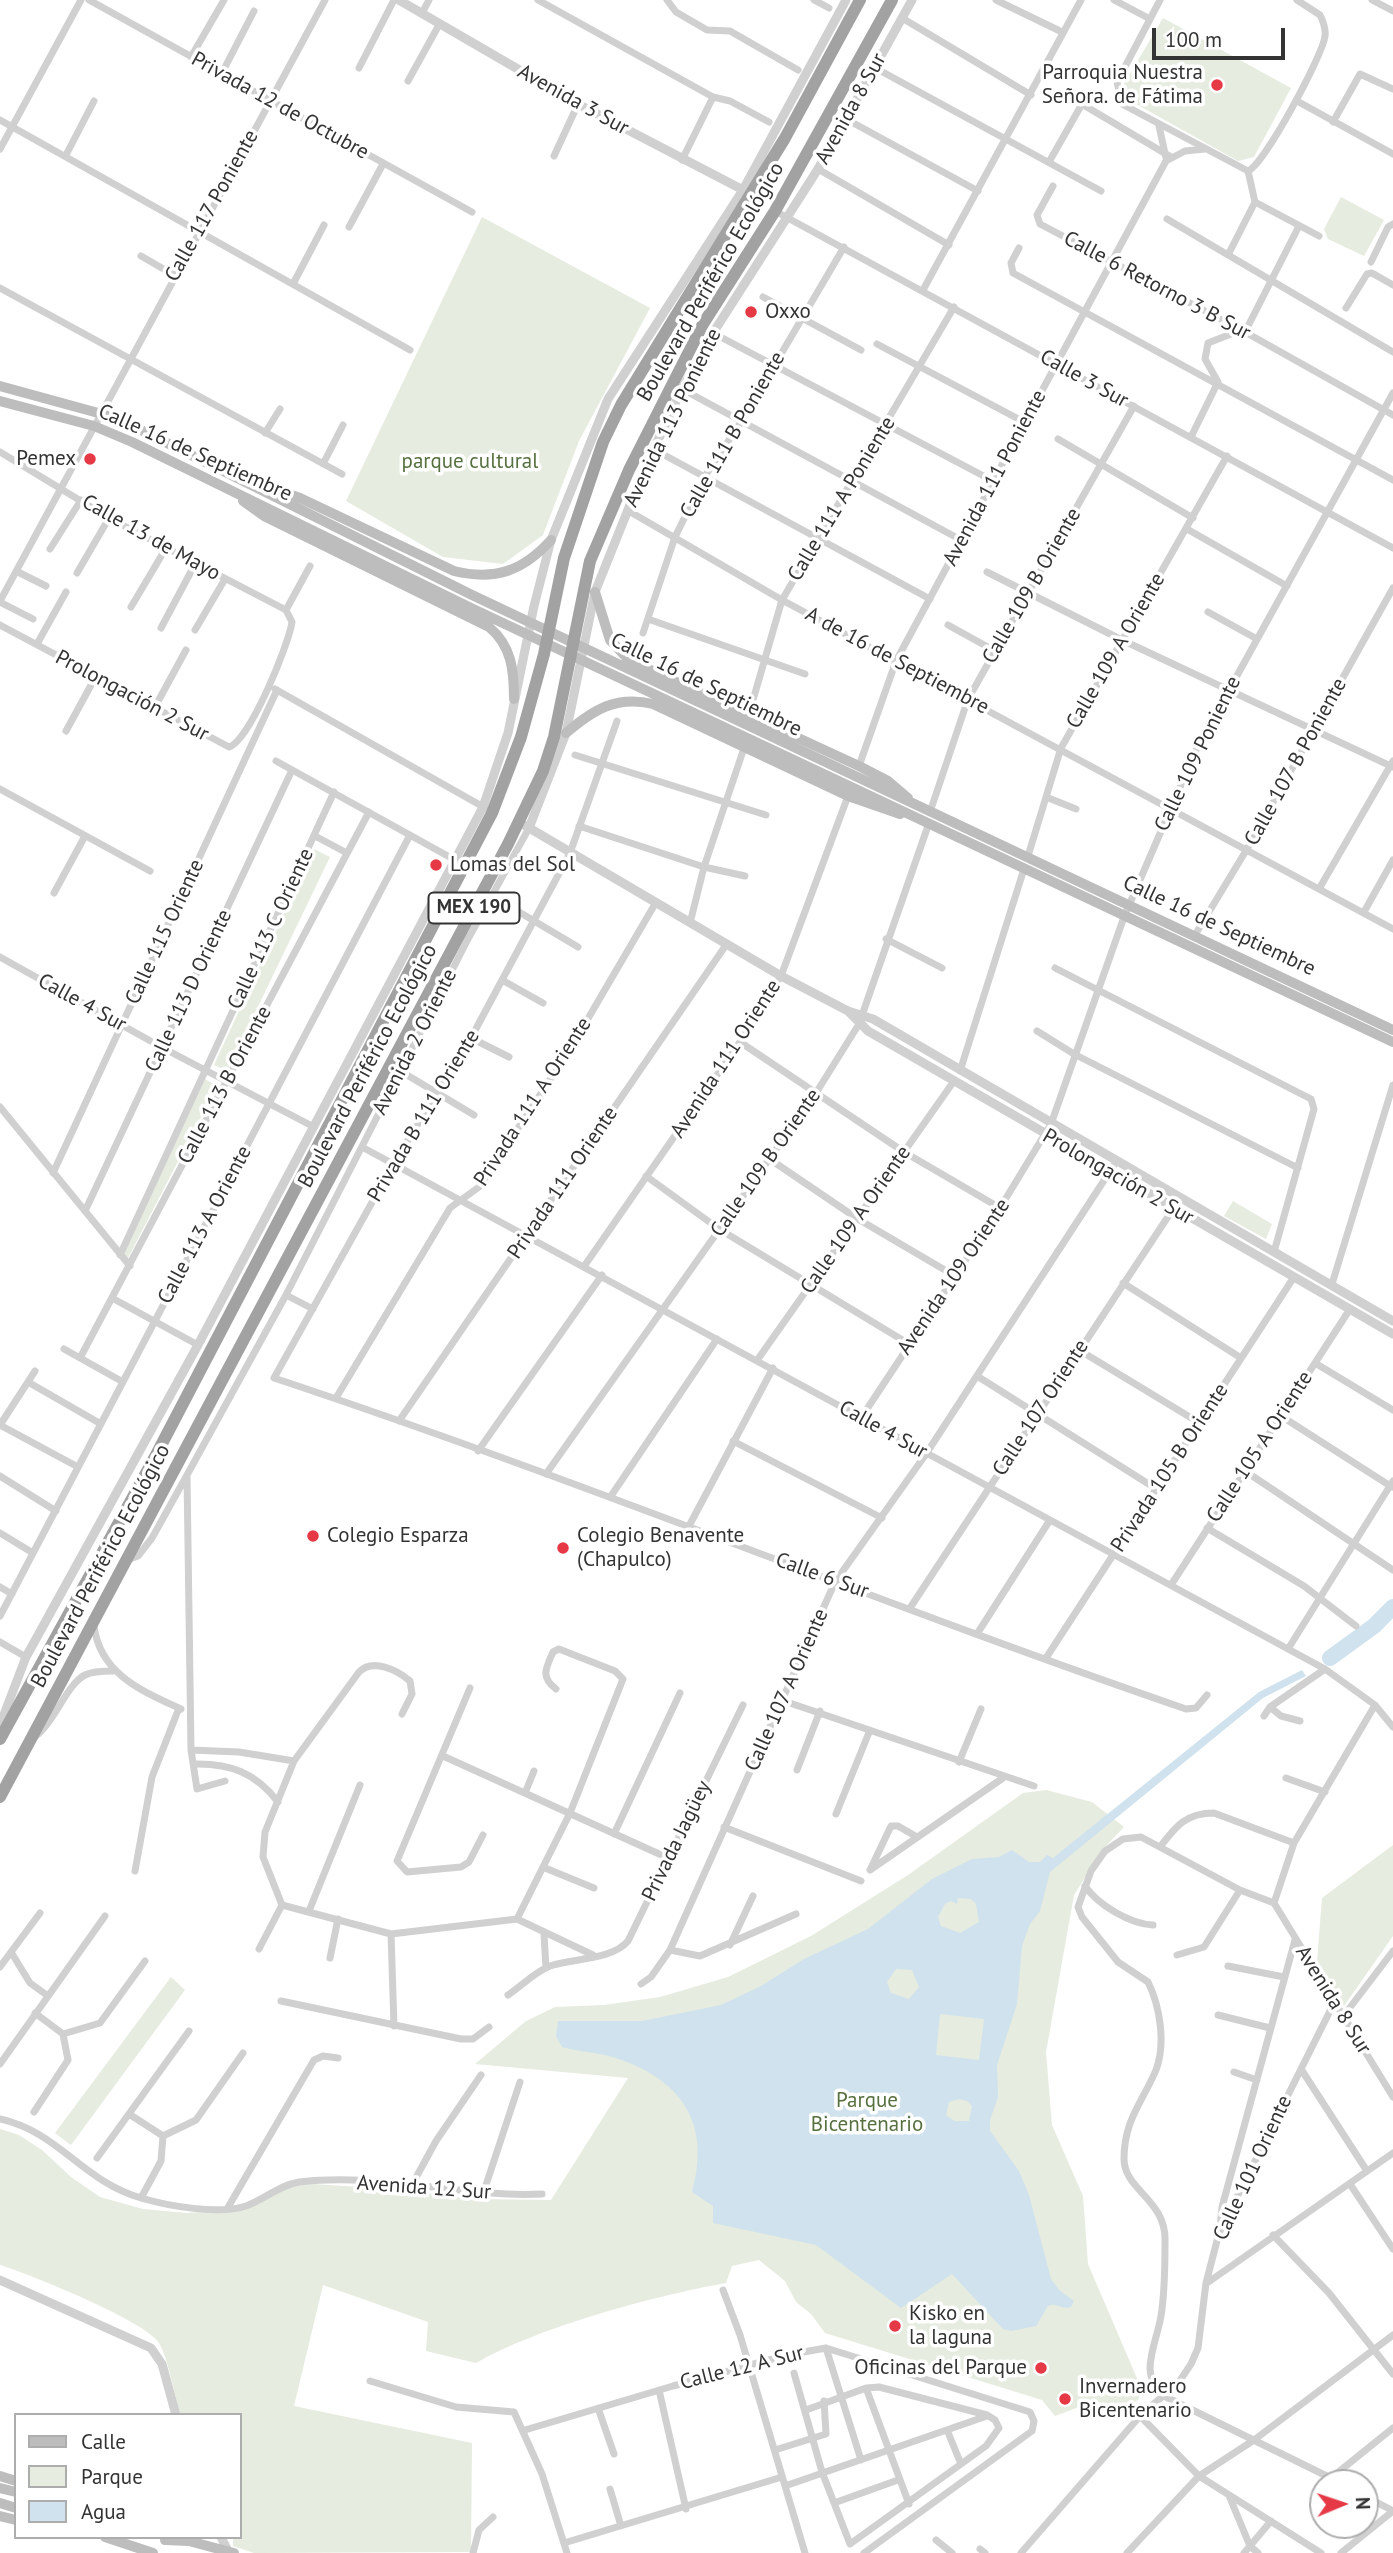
<!DOCTYPE html>
<html>
<head>
<meta charset="utf-8">
<style>
  body { margin:0 }
  #map { position:relative; width:1393px; height:2553px; overflow:hidden; background:#fff; font-family:"PT Sans",sans-serif }
  canvas { display:block }
  .legend { position:absolute; left:14px; top:2413px; width:228px; height:126px; box-sizing:border-box; background:#fff; border:2px solid #adadad; margin:0; padding:9px 12px; list-style:none; font-size:21px; color:#333 }
  .legend li { display:flex; align-items:center; gap:14px; height:35px }
  .legend b { width:35px; border:2px solid #adadad }
  .north { position:absolute; left:1309px; top:2469px; width:70px; height:70px; box-sizing:border-box; background:#fff; border:2px solid #adadad; border-radius:50%; rotate:88deg; font-size:19px; font-weight:700; line-height:28px; text-align:center; color:#333 }
  .north::after { content:''; display:block; margin:auto; width:24px; height:32px; background:#e63946; clip-path:polygon(50% 0,100% 100%,50% 72%,0 100%) }
  .scale { position:absolute; left:1152px; top:28px; width:133px; height:32px; box-sizing:border-box; border:4px solid #333; border-top:0; padding-left:9px; font-size:21px; line-height:24px; white-space:nowrap; color:#333; -webkit-text-stroke:5px #fff; paint-order:stroke }
</style>
</head>
<body>
<div id="map">
<canvas width="1393" height="2553"></canvas>
<ul class="legend">
<li><b style="height:9px;background:#bdbdbd"></b>Calle</li>
<li><b style="height:19px;background:#e6ecdf"></b>Parque</li>
<li><b style="height:19px;background:#cfe2ee"></b>Agua</li>
</ul>
<div class="north">N</div>
<div class="scale">100 m</div>
</div>
<script>
const ctx = document.querySelector('canvas').getContext('2d');
ctx.lineJoin = 'round';
function fillPath(path, color) {
  ctx.fillStyle = color;
  ctx.fill(path, 'evenodd');
}
function trace(path, color, width, dash) {
  ctx.strokeStyle = color;
  ctx.lineWidth = width;
  ctx.lineCap = dash ? 'butt' : 'round';
  ctx.setLineDash(dash || []);
  ctx.stroke(path);
}
function label(font, color, halo, rows, align = 'center') {
  ctx.font = font + ' "PT Sans",sans-serif';
  ctx.lineWidth = 7;
  ctx.setLineDash([]);
  ctx.textBaseline = 'middle';
  ctx.strokeStyle = halo;
  ctx.fillStyle = color;
  for (const [text, x, y, turn = 0] of rows) {
    ctx.save();
    ctx.translate(x, y);
    ctx.rotate((+turn || 0) * Math.PI / 180);
    ctx.textAlign = isNaN(turn) ? turn : align;
    if (halo) ctx.strokeText(text, 0, 0);
    ctx.fillText(text, 0, 0);
    ctx.restore();
  }
}
fillPath(new Path2D(`
  M1163,18L1291,88L1254,157L1238,161L1129,100L1124,84Z
  M1341,197L1384,220L1364,256L1328,239L1324,229Z
  M482,217L650,308L579,441L543,535L503,564L443,557L346,501Z
  M314,849L330,857L227,1071L214,1065Z
  M205,1079L217,1086L128,1258L124,1254Z
  M1233,1201L1272,1224L1266,1239L1224,1216Z
  M1046,1790L1092,1802L1124,1827L1102,1850L1074,1895L1046,2052L1052,2125L1083,2196L1088,2264L1142,2390L1138,2400L1123,2410L1095,2401L1055,2416L1042,2400L825,2333L811,2314L796,2302L785,2281L759,2260L732,2266L726,2283C653,2296 539,2327 476,2363L426,2351L428,2322L323,2285L294,2406L472,2443L471,2552L254,2553L233,2546V2537H240V2415H181C174,2395 169,2360 159,2343C146,2321 27,2273 0,2265V2129L19,2135L42,2150L71,2177L100,2197L143,2209L187,2213L242,2209L297,2183L393,2189L473,2199L551,2200L628,2078L475,2064L526,2021L555,2007L604,2005L660,1997L728,1977L811,1936L908,1875L1023,1793Z
  M1393,1845V1936L1344,2006L1317,1962L1322,1898Z
  M171,1977L185,1990L71,2145L55,2133Z`), '#e6ecdf');
fillPath(new Path2D(`
  M1302,1670L1306,1676L1263,1698L1050,1872L1040,1911L1030,1924L1022,1946L1017,2004L997,2065L998,2097L990,2120V2131L1019,2171L1029,2195L1051,2279L1059,2290L1074,2301L1071,2307C1062,2310 1056,2302 1048,2306L1036,2326L1011,2331L1003,2329L952,2274L901,2308L816,2245L713,2223V2206L692,2192C713,2118 676,2074 605,2055C591,2052 576,2051 562,2047L556,2036L558,2021H642L721,2005L761,1986L804,1959L868,1929L932,1879L972,1859L999,1857L1012,1850L1029,1862H1040L1047,1855L1053,1858L1259,1692ZM958,1898L971,1899L976,1904L979,1922L960,1933L941,1926L938,1917L945,1904L951,1901L957,1904ZM896,1969L912,1970L919,1987L909,1999L891,1993L887,1982ZM940,2014L984,2019L979,2060L936,2055ZM959,2099L967,2101L972,2106L969,2121H954L946,2115L949,2102Z`), '#cfe2ee');
trace(new Path2D(`
  M1329,1659L1393,1608`), '#cfe2ee', 2.5);
trace(new Path2D(`
  M1330,1658L1374,1626L1393,1607`), '#cfe2ee', 16);
trace(new Path2D(`
  M89,0L472,212
  M538,0L713,97L730,101L769,122
  M667,0L676,12L707,30L730,31L798,70
  M814,0L829,8
  M996,0L1062,32
  M1114,0L1150,19
  M1160,0L1117,82L1122,104L1248,171
  M1372,0L1393,11
  M422,13L429,0
  M902,18L1031,95
  M191,57L224,0
  M359,68L394,0
  M879,70L1101,191
  M222,73L254,11
  M408,81L440,23
  M1070,97L1171,157
  M1297,101L1393,154
  M846,119L978,191
  M0,120L410,350
  M1333,122L1360,74L1393,89
  M1159,126L1166,158
  M0,149L81,0
  M66,155L94,101
  M554,156L578,104
  M682,160L713,97
  M1049,162L1082,104
  M818,169L949,245
  M1248,171C1264,165 1323,55 1325,36C1326,28 1323,21 1320,15L1297,0
  M1248,171L1255,202L1319,236
  M1053,186L1037,215L1040,224L1245,332L1393,415
  M775,211L1393,548
  M1167,219L1393,352
  M349,227L383,164
  M1019,248L1011,263L1013,273L1393,480
  M1228,255L1255,202
  M141,256L174,275
  M1371,262L1388,227L1393,224
  M293,284L324,225
  M0,288L342,474
  M923,290L1081,0
  M763,297L861,350
  M1346,308L1367,274L1372,273L1393,285
  M1245,332L1299,226
  M713,333L993,481
  M877,344L1026,423
  M682,389L961,540
  M265,433L280,409
  M1191,437L1218,382L1205,359L1208,343L1241,330
  M1058,439L1193,518
  M655,450L930,599
  M0,452L109,518L286,610L292,622C289,644 249,742 229,747L0,625
  M323,464L343,425
  M627,510L782,600L1393,929
  M1187,529L1287,586
  M50,549L81,500
  M16,571L46,586
  M987,572L1122,640L1393,767
  M77,573L109,518
  M0,601L325,0
  M0,602L33,619
  M131,607L166,548
  M286,610L310,566
  M1208,612L1257,639
  M648,619L805,674
  M948,625L995,651
  M161,628L195,564
  M195,630L225,579
  M643,633L675,537L705,476L741,422L844,247
  M37,644L66,592
  M275,689L487,809
  M753,700L782,600L954,307
  M155,707L186,650
  M617,721L570,853L471,1038L394,1163L274,1378C581,1480 880,1604 1186,1709L1196,1708L1207,1695
  M66,731L96,676
  M575,755L766,815
  M276,761L455,860
  M859,766L896,661L1166,161L1185,151L1205,149
  M0,789L150,871
  M1046,797L1076,809
  M930,812L968,699L1134,406
  M579,826L704,867L745,876
  M315,836L347,853
  M1028,856L1061,748L1227,456
  M1319,889L1393,761
  M54,893L85,836
  M509,906L578,947
  M1364,912L1393,860
  M690,923L704,867L744,748
  M1195,935L1247,849L1393,588
  M886,939L942,968
  M0,957L163,1048L314,1127
  M1055,968L1311,1099L1314,1109L1274,1252
  M502,980L543,1003
  M1037,1031L1074,1054L1298,1168
  M471,1038L509,1057
  M740,1042L904,1152L1000,1208
  M960,1071L1024,869
  M407,1075L474,1115
  M0,1107L130,1266
  M362,1147L1325,1669L1375,1705L1393,1727
  M768,1158L858,1219L955,1276
  M53,1173L277,690
  M646,1176L719,1229L909,1344
  M85,1211L292,770
  M120,1255L334,792
  M585,1265L740,1042L781,976L848,796
  M1123,1283L1241,1358
  M1332,1284L1393,1085
  M286,1295L313,1309
  M112,1298L198,1345
  M64,1349L123,1382
  M1079,1350L1198,1422
  M80,1358L369,812
  M758,1359L954,1081
  M1315,1363L1393,1410
  M977,1376L1155,1488
  M28,1382L101,1424
  M336,1398L450,1208L479,1187L569,1051L655,904
  M1281,1416L1392,1487
  M861,1418L1000,1208L1051,1124L1124,917L1196,750L1393,393
  M399,1421L726,945
  M0,1425L78,1467
  M0,1425L35,1371
  M733,1441L882,1518
  M478,1451L602,1275
  M1245,1471L1393,1570
  M546,1474L816,1093L859,1024L929,823
  M0,1476L56,1511
  M187,1476L191,1750L197,1789L225,1781
  M611,1496L717,1339
  M689,1526L773,1368
  M1207,1528L1304,1586L1356,1626
  M0,1533L33,1553
  M127,1560L138,1556L152,1538L187,1475L286,1295L468,939L529,828
  M1171,1585L1350,1309
  M0,1587L12,1594
  M910,1608L1173,1209
  M0,1616L410,835
  M94,1626C100,1674 142,1691 181,1709
  M977,1634L1050,1520
  M0,1642L26,1657
  M1288,1649L1393,1481
  M1046,1658L1294,1277
  M470,1688L397,1861L407,1872L461,1867L469,1862L483,1835
  M781,1700L1034,1786
  M1270,1707L1281,1716L1300,1721
  M1264,1716L1270,1707L1325,1669
  M36,1736C55,1721 67,1684 85,1675C93,1671 104,1671 113,1671
  M191,1750L239,1752L294,1761
  M443,1756L668,1858
  M959,1762L981,1709
  M194,1764C230,1763 256,1773 278,1802
  M797,1770L820,1711
  M1286,1778L1325,1792
  M525,1793L534,1771
  M836,1814L870,1730
  M724,1827L861,1881
  M614,1834L680,1693
  M1160,1847C1176,1826 1186,1813 1214,1813L1294,1843
  M545,1868L594,1888
  M870,1870L1003,1778
  M870,1870L891,1826H898L917,1837
  M135,1871L152,1777L179,1708
  M1085,1886C1098,1905 1130,1924 1153,1925
  M1274,1903L1240,1890L1141,1837L1123,1839L1105,1851L1091,1871L1078,1907L1082,1917L1118,1962L1148,1982C1160,2006 1166,2044 1156,2070C1142,2103 1124,2120 1124,2159C1124,2190 1167,2200 1165,2242C1165,2266 1165,2292 1161,2316C1158,2334 1150,2351 1150,2369C1151,2381 1155,2388 1164,2396L1341,2483
  M1274,1903L1393,2097
  M1274,1903L1294,1843L1375,1705
  M282,1905L263,1857L265,1832L294,1761L359,1672C373,1658 397,1670 410,1681L412,1694L402,1714
  M282,1905L391,1934L517,1919L593,1955
  M309,1911L360,1785
  M517,1919L570,1813L623,1679L615,1671L559,1649L553,1652C546,1668 540,1677 556,1689
  M391,1934L394,2026
  M544,1934L546,1968
  M730,1945L753,1896
  M259,1949L282,1905
  M670,1950L700,1956L796,1914
  M11,1952L30,1983L48,1996
  M1177,1955L1204,1947L1240,1890
  M330,1958L338,1919
  M1228,1966L1284,1977
  M0,1967L40,1913
  M641,1984L651,1977L670,1950L835,1582L926,1454L1116,1162
  M508,1995C521,1986 535,1972 550,1966C574,1958 612,1960 628,1941L743,1705
  M281,2001L461,2039H473L489,2027
  M1345,2014L1393,1951
  M1218,2015L1270,2028
  M63,2034L100,2023L145,1961
  M0,2064L105,1916
  M1301,2069L1367,2171
  M1234,2072L1257,2080
  M34,2112L68,2060L63,2034L35,2013
  M129,2114L163,2136
  M0,2119C59,2132 82,2181 141,2198C168,2206 219,2215 246,2206C263,2200 280,2185 299,2182C381,2172 461,2198 542,2194
  M97,2158L189,2031
  M413,2183L436,2141L481,2075
  M1350,2184L1393,2249
  M483,2194L520,2082
  M141,2198L161,2161L163,2136L196,2120L243,2053
  M227,2209L314,2060L323,2056L338,2058
  M1220,2229L1222,2207L1295,1940
  M1273,2235L1329,2293L1393,2374
  M1207,2283L1393,2153
  M723,2290L740,2335L805,2553
  M826,2348L861,2460
  M794,2373L822,2472L850,2544L986,2446L999,2428L995,2420L987,2415L879,2387L866,2388L806,2410
  M370,2381L456,2407L514,2412L542,2474L567,2553
  M866,2388L909,2504
  M659,2390L686,2509
  M598,2408L614,2454
  M1140,2416L1199,2476L1321,2553
  M525,2430L673,2386L787,2355L826,2348L1030,2412L1034,2421L1032,2431L864,2553
  M947,2430L961,2464
  M775,2450L826,2434L824,2401
  M1331,2478L1393,2428
  M785,2486L987,2416
  M610,2489L621,2526
  M1365,2496L1393,2511
  M1230,2498L1250,2546L1258,2553
  M834,2503L898,2480
  M936,2540L952,2553
  M564,2543L782,2477
  M980,2549L985,2553
  M473,2553L479,2530L493,2517
  M1021,2553L1140,2416L1179,2382L1191,2364L1198,2348L1206,2283L1219,2233L1335,2001
  M1127,2553L1199,2476L1254,2440L1393,2335
  M1244,2553L1271,2521
  M1341,2553L1393,2511`), '#d0d0d0', 7);
trace(new Path2D(`
  M399,0L578,104L747,192
  M519,822L781,976L848,1011L873,1019L1393,1321
  M529,828L566,733L595,592L644,470L682,389L713,333L818,169L912,0
  M848,1011L868,1031L1393,1334
  M0,1725L26,1657L198,1345L483,807L508,733L534,606L551,540L608,399L743,190L846,0
  M0,2280L151,2348L162,2364L176,2415
  M221,2537L229,2553`), '#d0d0d0', 9);
trace(new Path2D(`
  M0,386L102,414L137,428L472,595L1393,1030
  M0,401L94,426L132,442L471,608L1393,1042
  M254,482L300,498L454,571C495,581 523,571 551,540
  M243,501L264,516L489,627C512,646 514,671 514,699
  M595,592L610,640L629,660L859,766L888,781L908,798
  M566,733C593,710 616,695 653,704L848,796L900,814
  M0,2476L16,2481
  M0,2488L16,2492
  M0,2503L16,2508
  M0,2516L16,2520
  M105,2537L153,2553
  M165,2540L189,2541L234,2553`), '#bdbdbd', 10);
trace(new Path2D(`
  M0,1739L156,1455L492,813L521,737L544,654L564,558L603,442L621,405L785,138L860,0
  M0,1797L508,844L543,771L554,737L590,561L629,470L703,324L775,211L892,0`), '#a2a2a2', 12);
for (const [x, y, r, color] of [
  [1217,85,7,"#e63946"],
  [751,312,7,"#e63946"],
  [90,459,7,"#e63946"],
  [436,865,7,"#e63946"],
  [313,1536,7,"#e63946"],
  [563,1548,7,"#e63946"],
  [895,2326,7,"#e63946"],
  [1041,2368,7,"#e63946"],
  [1065,2399,7,"#e63946"]
]) {
  const dot = new Path2D();
  dot.arc(x, y, r, 0, 2 * Math.PI);
  ctx.fillStyle = color;
  ctx.fill(dot);
  trace(dot, '#fff', 2.5);
}
for (const [x, y, w] of [
  [474,908,91]
]) {
  const box = new Path2D();
  box.roundRect(x - w / 2, y - 15.5, w, 31, 5);
  ctx.fillStyle = '#fff';
  ctx.fill(box);
  trace(box, '#333', 2);
}
label('bold 19px', '#333', null, [
  ["MEX 190",474,908]
]);
label('21px', '#333', '#fff', [
  ["Parroquia Nuestra",1203,73,"right"],
  ["Señora. de Fátima",1203,97,"right"],
  ["Oxxo",765,312],
  ["Pemex",76,459,"right"],
  ["Lomas del Sol",450,865],
  ["Colegio Esparza",327,1536],
  ["Colegio Benavente",577,1536],
  ["(Chapulco)",577,1560],
  ["Kisko en",909,2314],
  ["la laguna",909,2338],
  ["Oficinas del Parque",1027,2368,"right"],
  ["Invernadero",1079,2387],
  ["Bicentenario",1079,2411]
], 'left');
label('21px', '#333', '#fff', [
  ["Avenida 3 Sur",573,100,29],
  ["Privada 12 de Octubre",280,106,29],
  ["Avenida 8 Sur",851,109,-61],
  ["Calle 117 Poniente",212,206,-61],
  ["Boulevard Periférico Ecológico",711,282,-60],
  ["Calle 6 Retorno 3 B Sur",1157,286,28],
  ["Calle 3 Sur",1084,379,29],
  ["Avenida 113 Poniente",673,418,-64],
  ["Calle 111 B Poniente",733,435,-60],
  ["Calle 16 de Septiembre",195,453,24],
  ["Avenida 111 Poniente",995,478,-62],
  ["Calle 111 A Poniente",842,499,-59],
  ["Calle 13 de Mayo",151,538,29],
  ["Calle 109 B Oriente",1032,586,-60],
  ["Calle 109 A Oriente",1116,651,-60],
  ["A de 16 de Septiembre",897,661,28],
  ["Calle 16 de Septiembre",706,685,26],
  ["Prolongación 2 Sur",132,696,28],
  ["Calle 109 Poniente",1198,754,-64],
  ["Calle 107 B Poniente",1296,762,-61],
  ["Calle 16 de Septiembre",1219,926,25],
  ["Calle 113 C Oriente",271,929,-65],
  ["Calle 115 Oriente",165,932,-65],
  ["Calle 113 D Oriente",189,991,-65],
  ["Calle 4 Sur",82,1003,29],
  ["Avenida 2 Oriente",415,1042,-63],
  ["Avenida 111 Oriente",726,1059,-57],
  ["Boulevard Periférico Ecológico",368,1066,-62],
  ["Calle 113 B Oriente",225,1085,-62],
  ["Privada 111 A Oriente",533,1102,-57],
  ["Privada B 111 Oriente",424,1116,-59],
  ["Calle 109 B Oriente",766,1163,-55],
  ["Prolongación 2 Sur",1118,1177,30],
  ["Privada 111 Oriente",563,1183,-56],
  ["Calle 109 A Oriente",856,1220,-55],
  ["Calle 113 A Oriente",205,1225,-62],
  ["Avenida 109 Oriente",954,1277,-56],
  ["Calle 107 Oriente",1041,1408,-57],
  ["Calle 4 Sur",883,1430,29],
  ["Calle 105 A Oriente",1260,1447,-57],
  ["Privada 105 B Oriente",1170,1468,-57],
  ["Boulevard Periférico Ecológico",101,1566,-62],
  ["Calle 6 Sur",822,1576,20],
  ["Calle 107 A Oriente",787,1690,-66],
  ["Privada Jagüey",677,1841,-64],
  ["Avenida 8 Sur",1333,2000,58],
  ["Calle 101 Oriente",1253,2168,-65],
  ["Avenida 12 Sur",424,2188,4],
  ["Calle 12 A Sur",742,2368,-14]
]);
label('21px', '#56703f', '#fff', [
  ["parque cultural",470,462],
  ["Parque",867,2101],
  ["Bicentenario",867,2125]
]);
</script>
</body>
</html>
